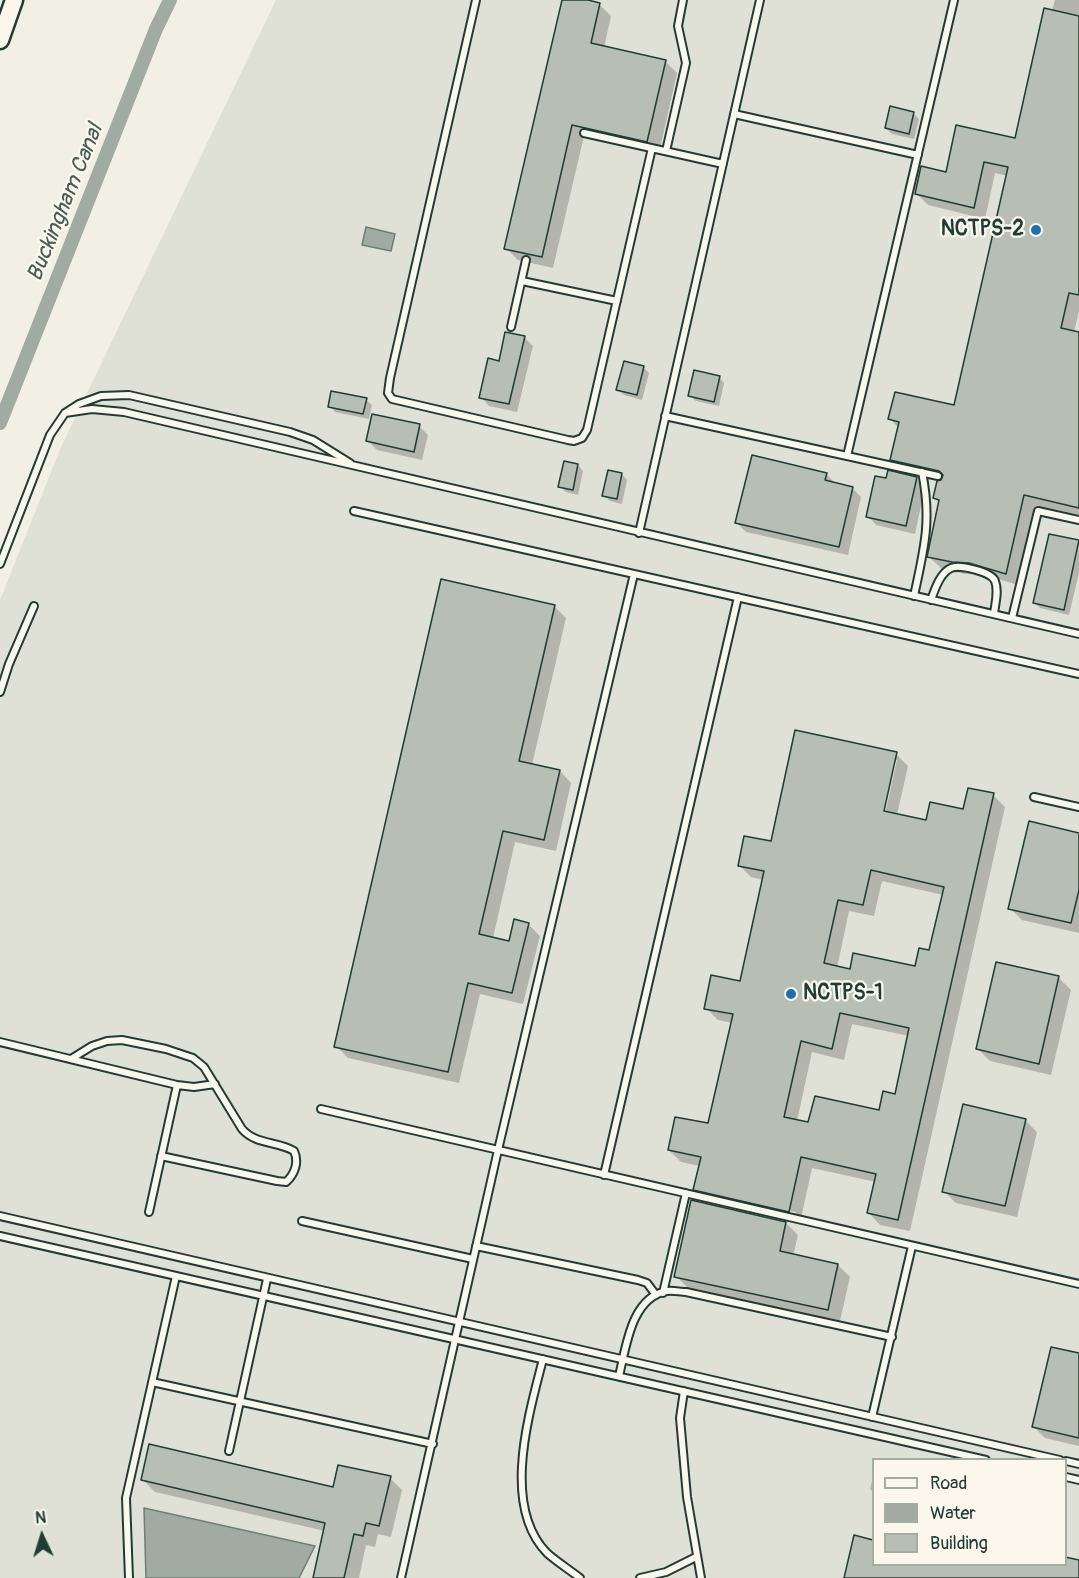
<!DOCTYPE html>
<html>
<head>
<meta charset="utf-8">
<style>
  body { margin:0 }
  #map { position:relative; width:1079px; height:1578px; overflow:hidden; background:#f2f0e5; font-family:Pangolin,sans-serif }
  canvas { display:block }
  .legend { position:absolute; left:872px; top:1458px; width:195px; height:108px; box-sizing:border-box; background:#fbf7ec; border:2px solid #a3ada2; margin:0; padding:8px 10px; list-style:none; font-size:18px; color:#1f3d34 }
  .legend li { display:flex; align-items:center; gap:12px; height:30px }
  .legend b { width:30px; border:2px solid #a3ada2 }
  .north { position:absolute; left:12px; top:1506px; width:60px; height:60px; -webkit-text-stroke:4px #fbf7ec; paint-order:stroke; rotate:356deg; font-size:16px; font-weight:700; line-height:24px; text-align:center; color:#1f3d34 }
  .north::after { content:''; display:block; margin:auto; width:21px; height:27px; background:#1f3d34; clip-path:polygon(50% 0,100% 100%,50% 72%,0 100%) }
</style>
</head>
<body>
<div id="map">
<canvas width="1079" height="1578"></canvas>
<ul class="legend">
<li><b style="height:8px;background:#fbf7ec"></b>Road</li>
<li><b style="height:16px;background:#a2aba1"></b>Water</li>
<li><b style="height:16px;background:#b7beb3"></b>Building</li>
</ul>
<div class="north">N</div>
</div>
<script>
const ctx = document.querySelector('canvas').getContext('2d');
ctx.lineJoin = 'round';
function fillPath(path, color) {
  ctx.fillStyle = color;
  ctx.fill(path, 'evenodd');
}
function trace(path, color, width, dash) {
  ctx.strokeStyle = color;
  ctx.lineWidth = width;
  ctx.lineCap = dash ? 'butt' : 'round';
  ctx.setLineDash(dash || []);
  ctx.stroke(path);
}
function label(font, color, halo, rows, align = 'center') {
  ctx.font = font + ' Pangolin,sans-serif';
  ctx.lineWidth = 4.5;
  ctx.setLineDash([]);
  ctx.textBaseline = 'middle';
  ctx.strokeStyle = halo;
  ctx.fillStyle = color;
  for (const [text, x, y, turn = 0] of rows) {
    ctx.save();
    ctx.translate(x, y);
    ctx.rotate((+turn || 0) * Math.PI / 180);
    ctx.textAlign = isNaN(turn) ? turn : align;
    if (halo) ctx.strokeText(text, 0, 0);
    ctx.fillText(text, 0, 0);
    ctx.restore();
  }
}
fillPath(new Path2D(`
  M276,0H1079V1578H0V600L61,447ZM874,1460H1066V1564H874Z`), '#e0e1d6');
const water = new Path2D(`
  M366,227L395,234L391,251L362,245Z
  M144,1508L315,1546L299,1578H146Z`);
fillPath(water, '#a2aba1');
trace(water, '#6e7f75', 1.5);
fillPath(new Path2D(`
  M563,0H581L599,4L611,16L604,48L665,61L677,73L659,153L584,136L553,268L518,260L506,248Z
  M1055,0H1079V311L1074,332L1079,333V516L1035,506L1018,585L982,574H965L941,568L929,557L940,503L935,498L945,481L903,471L892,460L899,428L890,419L955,407L1008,176L995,173L985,219L928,205L916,193L947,174L1016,140Z
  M913,113L919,119L914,139L892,134L886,128Z
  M524,337L533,346L517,412L489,406L481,397L500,362Z
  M643,367L649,373L642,400L624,395L618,390Z
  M719,377L724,383L719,406L696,401L690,396Z
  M366,400L372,405L369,419L335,412L330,406Z
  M419,426L428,435L422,460L377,450L368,441Z
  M578,465L583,471L578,495L566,492L560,486Z
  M622,474L627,480L622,504L610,501L604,495Z
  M826,474L835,483L852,488L861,497L848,555L746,532L737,523Z
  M916,478L925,487L915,534L876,525L868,516L887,480Z
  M1050,536L1079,542V573L1069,615L1040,608L1034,602Z
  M554,606L566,618L532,765L560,771L571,783L556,851L515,842L493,938L510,943L528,924L540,936L523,1004L480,994L459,1083L348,1058L336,1046Z
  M896,754L908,766L897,815L927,822L964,811L993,795L1005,807L910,1231L880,1225L869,1213L876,1182L812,1168L800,1223L707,1201L695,1189L700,1166L681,1162L669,1150L710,1124L732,1023L718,1020L706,1008L741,983L764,880L751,877L739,865ZM893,760H897L884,819L881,818ZM882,881L943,895L930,952L917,968L851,971L837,968L849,911L874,916ZM852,1024L909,1036L896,1096L880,1112L810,1124L797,1121L812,1052L844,1060ZM707,1191L796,1212V1215L707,1194Z
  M1079,834V933L1022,920L1010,908Z
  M1059,978L1071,990L1051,1075L990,1061L978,1049Z
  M1025,1120L1037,1132L1017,1217L956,1203L944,1191Z
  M786,1223L798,1235L793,1256L838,1265L850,1277L840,1321L688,1288L676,1276Z
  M1079,1355V1446L1045,1438L1034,1427Z
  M874,1473V1493L870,1489Z
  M390,1478L402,1490L391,1537L378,1534L375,1547L366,1545L359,1578H315L325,1531L155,1492L143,1480L334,1489Z`), '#0003');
trace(new Path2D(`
  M0,423L156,29L170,0`), '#a2aba1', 14);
const building = new Path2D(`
  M562,0H588L600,3L591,43L666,60L647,142L572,125L542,257L504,249Z
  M1044,8L1079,16V295L1069,293L1061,328L1079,332V508L1024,495L1006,574L969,563L952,562L927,557L939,500L933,498L937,481L941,480L943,475L939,471L890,460L899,422L888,419L895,392L954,405L1008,167L984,162L974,208L915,194L921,166L946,172L956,125L1015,138Z
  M890,106L914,112L909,134L885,128Z
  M505,332L525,336L509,404L479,398L488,358L499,361Z
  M624,361L644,366L637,395L616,390Z
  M694,370L720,376L714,402L688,396Z
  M331,391L367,398L363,414L328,407Z
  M372,414L420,424L414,452L366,441Z
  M752,455L827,473L825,480L853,487L839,547L735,523Z
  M564,461L578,464L573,490L558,487Z
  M608,470L622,473L617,499L602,496Z
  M888,470L917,477L906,526L866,517L875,476L886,478Z
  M1049,534L1079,540L1064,610L1033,603Z
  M441,579L555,605L519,761L560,770L544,840L503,831L479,934L509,941L514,919L529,923L512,993L468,983L448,1072L334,1047Z
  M795,730L897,752L884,811L926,820L930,802L963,809L968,788L994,793L898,1220L867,1213L876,1174L801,1157L789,1212L693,1190L701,1157L668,1150L675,1117L708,1123L733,1014L704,1009L711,975L740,981L764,871L738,866L744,836L771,841ZM871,870L944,887L929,950L919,948L915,966L853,953L850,969L824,963L838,900L863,905ZM840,1013L909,1028L895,1094L883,1091L879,1110L815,1096L808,1122L784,1117L801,1041L832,1049Z
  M1029,821L1079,833V890L1071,923L1008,909Z
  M996,962L1059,976L1039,1064L976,1049Z
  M963,1104L1026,1119L1005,1206L942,1192Z
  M691,1200L786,1222L780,1251L838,1264L828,1310L674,1277Z
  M1051,1347L1079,1353V1438L1032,1427Z
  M149,1444L333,1487L338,1465L391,1476L379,1526L366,1523L363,1536L354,1534L344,1578H313L325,1523L141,1480Z
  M854,1535L873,1540V1564H1065V1557L1079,1560V1578H844Z`);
fillPath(building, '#b7beb3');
trace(building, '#1f3d34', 1.5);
const service = new Path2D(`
  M476,0L390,378L388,393L392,399L568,440L574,441L582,438L587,430L652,148
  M734,114L918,155
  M584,133L723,164
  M666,151L686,63L678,26L683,0
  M522,281L617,301
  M511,327L526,260
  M65,413L92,409L124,412L1079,634
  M665,416L938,476
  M847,456L954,0
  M354,511L1079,674
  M639,533L760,0
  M0,564L50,435L65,413L79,404L101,396L129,395L290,432L313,440L350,463
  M914,596C924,549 932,521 922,472
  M931,600C935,589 940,573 951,568C959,564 992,572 995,581C999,591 995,604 994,614
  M1012,618L1038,511L1079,520
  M0,692L9,664L34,606
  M1034,797L1079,807
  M0,1042L177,1085L194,1087L215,1084
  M71,1059L92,1046L107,1041L122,1040L166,1049L193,1058L204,1067L242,1129C256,1145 277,1141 294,1151C299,1162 295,1174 286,1182L277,1181L161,1156
  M321,1109L1079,1284
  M604,1175L738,597
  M149,1212L177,1085
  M0,1216L1060,1460
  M302,1221L473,1259
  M0,1236L986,1460
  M476,1246L638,1280L647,1283L656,1295
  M663,1293L686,1193
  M543,1359C529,1414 501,1506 547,1553C557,1562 570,1570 580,1578
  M619,1376C626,1348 631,1297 667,1291C673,1290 680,1292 686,1292L892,1337
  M152,1382L433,1444
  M684,1391L680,1418L687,1497L701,1578
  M872,1417L912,1246
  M229,1451L267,1279
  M1066,1461L1079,1464
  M1066,1477L1079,1480
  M129,1578L126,1498L176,1276
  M401,1578L498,1150L634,574
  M640,1578L666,1572L696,1557`);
const secondary = new Path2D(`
  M0,40L14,0`);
trace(service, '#1f3d34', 10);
trace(secondary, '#1f3d34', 21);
trace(service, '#fbf7ec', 6);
trace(secondary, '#fbf7ec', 16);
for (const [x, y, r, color] of [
  [1036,230,6,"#1f6fb2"],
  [791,994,6,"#1f6fb2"]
]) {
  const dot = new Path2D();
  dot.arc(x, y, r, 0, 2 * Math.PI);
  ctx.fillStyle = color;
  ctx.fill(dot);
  trace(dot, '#fbf7ec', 2);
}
label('bold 21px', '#1f3d34', '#fbf7ec', [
  ["NCTPS-2",1024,230],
  ["NCTPS-1",803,994,"left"]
], 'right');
label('italic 22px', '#465e55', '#fbf7ec', [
  ["Buckingham Canal",66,203,-68]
]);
</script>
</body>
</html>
